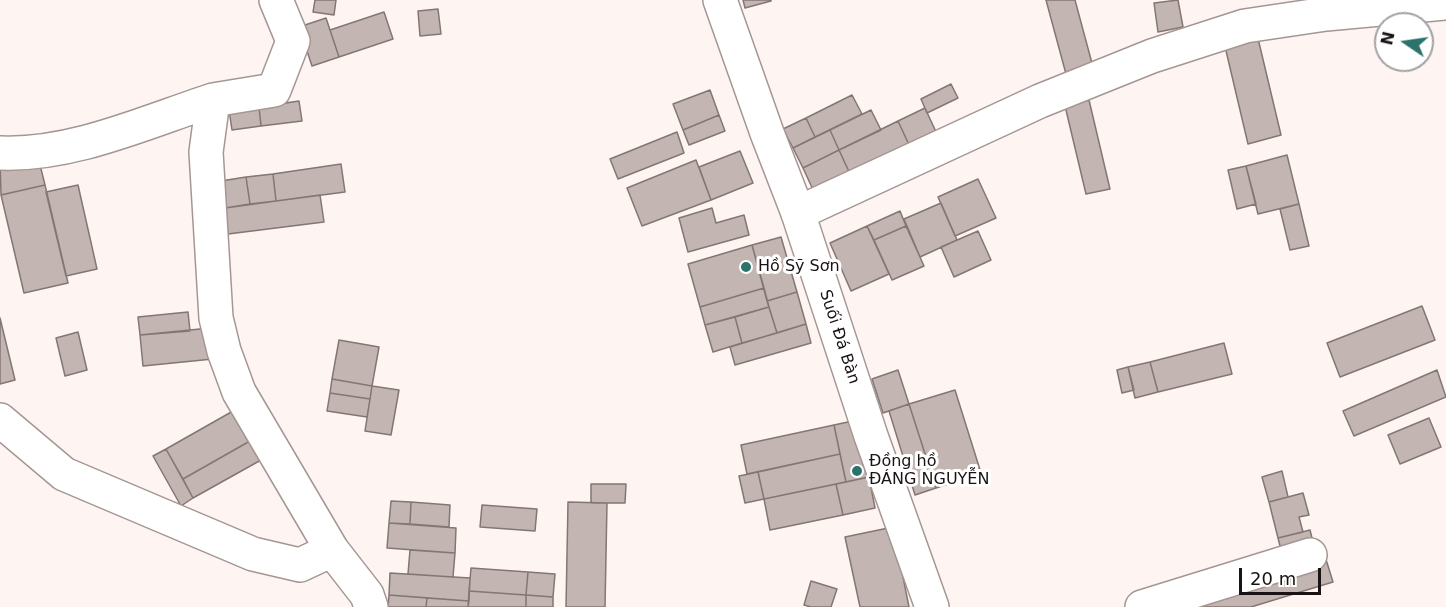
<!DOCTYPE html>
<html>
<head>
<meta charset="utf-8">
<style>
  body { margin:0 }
  #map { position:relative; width:1446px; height:607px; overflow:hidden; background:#fef5f3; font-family:"DejaVu Sans",sans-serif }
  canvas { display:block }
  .north { position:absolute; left:1374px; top:12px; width:60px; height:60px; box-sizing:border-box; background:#fff; border:2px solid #a3a1a1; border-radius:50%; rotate:283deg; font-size:16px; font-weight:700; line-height:24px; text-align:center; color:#191413 }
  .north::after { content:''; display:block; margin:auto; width:21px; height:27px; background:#2b736b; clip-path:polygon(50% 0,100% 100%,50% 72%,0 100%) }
  .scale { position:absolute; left:1239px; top:568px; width:82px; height:27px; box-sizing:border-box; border:3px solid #191413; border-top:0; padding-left:8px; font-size:18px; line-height:21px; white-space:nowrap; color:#191413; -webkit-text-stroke:4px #fff; paint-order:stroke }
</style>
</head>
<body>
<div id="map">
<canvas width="1446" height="607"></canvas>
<div class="north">N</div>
<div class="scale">20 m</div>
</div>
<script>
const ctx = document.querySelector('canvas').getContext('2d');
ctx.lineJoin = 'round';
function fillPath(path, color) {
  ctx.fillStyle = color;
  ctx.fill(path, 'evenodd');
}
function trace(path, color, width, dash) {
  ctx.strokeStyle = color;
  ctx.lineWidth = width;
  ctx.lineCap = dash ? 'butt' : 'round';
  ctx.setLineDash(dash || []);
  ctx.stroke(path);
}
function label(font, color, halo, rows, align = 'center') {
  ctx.font = font + ' "DejaVu Sans",sans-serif';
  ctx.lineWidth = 6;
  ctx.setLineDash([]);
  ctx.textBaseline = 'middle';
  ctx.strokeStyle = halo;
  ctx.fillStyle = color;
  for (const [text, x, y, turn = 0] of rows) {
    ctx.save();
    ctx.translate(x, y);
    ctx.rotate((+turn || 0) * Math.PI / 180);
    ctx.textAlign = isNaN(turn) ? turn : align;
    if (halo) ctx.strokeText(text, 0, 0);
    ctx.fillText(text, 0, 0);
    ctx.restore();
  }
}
const building = new Path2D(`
  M315,0H336L334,15L313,12Z
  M743,0H771V1L745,8Z
  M1046,0H1075L1093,67L1066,74Z
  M1178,0L1183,27L1158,32L1154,3Z
  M438,9L441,34L420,36L418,11Z
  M384,12L393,39L339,57L330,30Z
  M326,18L339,57L312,66L299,27Z
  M1256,30L1281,135L1248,144L1223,38Z
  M951,84L958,98L927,113L921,99Z
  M710,90L719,115L683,130L673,104Z
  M852,95L862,114L815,137L806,118Z
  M1089,100L1110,189L1086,194L1065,106Z
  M299,101L302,121L261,126L259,107Z
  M259,107L261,126L232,130L229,110Z
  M925,108L937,134L910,147L898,121Z
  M871,110L881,130L839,150L830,130Z
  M719,115L725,131L689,145L683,130Z
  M806,118L815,137L793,148L783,129Z
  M898,121L910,147L851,176L839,150Z
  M830,130L839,150L803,168L793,148Z
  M677,132L684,153L618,179L610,159Z
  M839,150L851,176L815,194L803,168Z
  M740,151L753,183L711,200L699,167Z
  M37,153L45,185L1,195L0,162Z
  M1287,155L1299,204L1258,214L1246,166Z
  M696,160L711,200L642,226L627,188Z
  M341,164L345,192L276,201L273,174Z
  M1246,166L1256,204L1237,209L1228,170Z
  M273,174L276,201L250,204L246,177Z
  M246,177L250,204L225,208L221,181Z
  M978,179L996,218L955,236L938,197Z
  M45,185L68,283L24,293L1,195Z
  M78,185L97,269L66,276L46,192Z
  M320,195L324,222L228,234L225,208Z
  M941,203L957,240L920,257L904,219Z
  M1299,204L1309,246L1290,250L1280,209Z
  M712,208L716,223L744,215L749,235L688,252L679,218Z
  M900,211L906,226L874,240L867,226Z
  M867,226L889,274L851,291L830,243Z
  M906,226L924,266L892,280L874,240Z
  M978,231L991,260L954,277L941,247Z
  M781,237L797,292L767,301L752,245Z
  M752,245L764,288L700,307L688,264Z
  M764,288L769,307L705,325L700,307Z
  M797,292L806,324L777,333L767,301Z
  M1422,306L1435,340L1340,377L1327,343Z
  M769,307L777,333L742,343L735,317Z
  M188,312L190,331L140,335L138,317Z
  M735,317L742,343L713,352L705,325Z
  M0,318L15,380L0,384Z
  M806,324L811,343L735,365L730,347Z
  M210,328L213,359L143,366L140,335Z
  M78,332L87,370L65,376L56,338Z
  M339,340L379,347L372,386L332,379Z
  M1224,343L1232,374L1158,392L1150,362Z
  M1150,362L1158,392L1135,398L1128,367Z
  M1128,367L1134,390L1122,393L1117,370Z
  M898,370L909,404L883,413L872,379Z
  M1437,370L1446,397L1354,436L1343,411Z
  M332,379L372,386L370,399L330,393Z
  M372,386L399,390L391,435L365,431Z
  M955,390L981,473L936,488L909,404Z
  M330,393L370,399L367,417L327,411Z
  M909,404L936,488L915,495L889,411Z
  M233,411L250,441L183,479L166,449Z
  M1429,418L1441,447L1400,464L1388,435Z
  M857,420L869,477L846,482L834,425Z
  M834,425L840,454L747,474L741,445Z
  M250,441L261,460L193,498L183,479Z
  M166,449L193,498L181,506L153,456Z
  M840,454L846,482L764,499L758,472Z
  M1282,471L1288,497L1269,502L1262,477Z
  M758,472L764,499L745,503L739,476Z
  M869,477L875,508L843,515L836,484Z
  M591,484H626L625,503H591Z
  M836,484L843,515L770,530L764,499Z
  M1303,493L1309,515L1299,517L1303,532L1278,538L1269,502Z
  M391,501L411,502L410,524L389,523Z
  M411,502L450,505L449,527L410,524Z
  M568,502L607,503L605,607H566Z
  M482,505L537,509L535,531L480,527Z
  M389,523L456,528L455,553L387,548Z
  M893,527L909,607H860L845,537Z
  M1310,530L1315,550L1283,558L1278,538Z
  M410,550L455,553L453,577L408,574Z
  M1324,553L1333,582L1251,607H1177Z
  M471,568L528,572L526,595L469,591Z
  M528,572L555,574L553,597L526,595Z
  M390,573L470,578L469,601L389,595Z
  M811,581L837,589L831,607H811L804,605Z
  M469,591L526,595V607H468Z
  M389,595L427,598L426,607H388Z
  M526,595L553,597V607H526Z
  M427,598L469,601L468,607H426Z`);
fillPath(building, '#c3b5b1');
trace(building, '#837673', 1.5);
const street = new Path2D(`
  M276,0L293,41L274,90L213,100L206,152L216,318L224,351L239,392L332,550L367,595L371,607
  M0,153C72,156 146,122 213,100
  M798,213L1040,101L1152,56L1245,26L1326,14L1446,3
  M0,420L64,474L253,554L300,565L332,550
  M1142,607L1310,555`);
const secondary = new Path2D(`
  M720,0L767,133L798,213L871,436L932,607`);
trace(street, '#a49793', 36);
trace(secondary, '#a49793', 36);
trace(street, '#fff', 33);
trace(secondary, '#fff', 33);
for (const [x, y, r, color] of [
  [746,267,6,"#2b736b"],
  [857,471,6,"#2b736b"]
]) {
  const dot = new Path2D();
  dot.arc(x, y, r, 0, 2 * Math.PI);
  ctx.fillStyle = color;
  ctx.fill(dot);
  trace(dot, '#fff', 2);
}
label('16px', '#191413', '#fff', [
  ["Hồ Sỹ Sơn",758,267],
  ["Đồng hồ",869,462],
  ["ĐÁNG NGUYỄN",869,480]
], 'left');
label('16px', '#191413', '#fff', [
  ["Suối Đá Bàn",839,337,72]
]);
</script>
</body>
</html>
